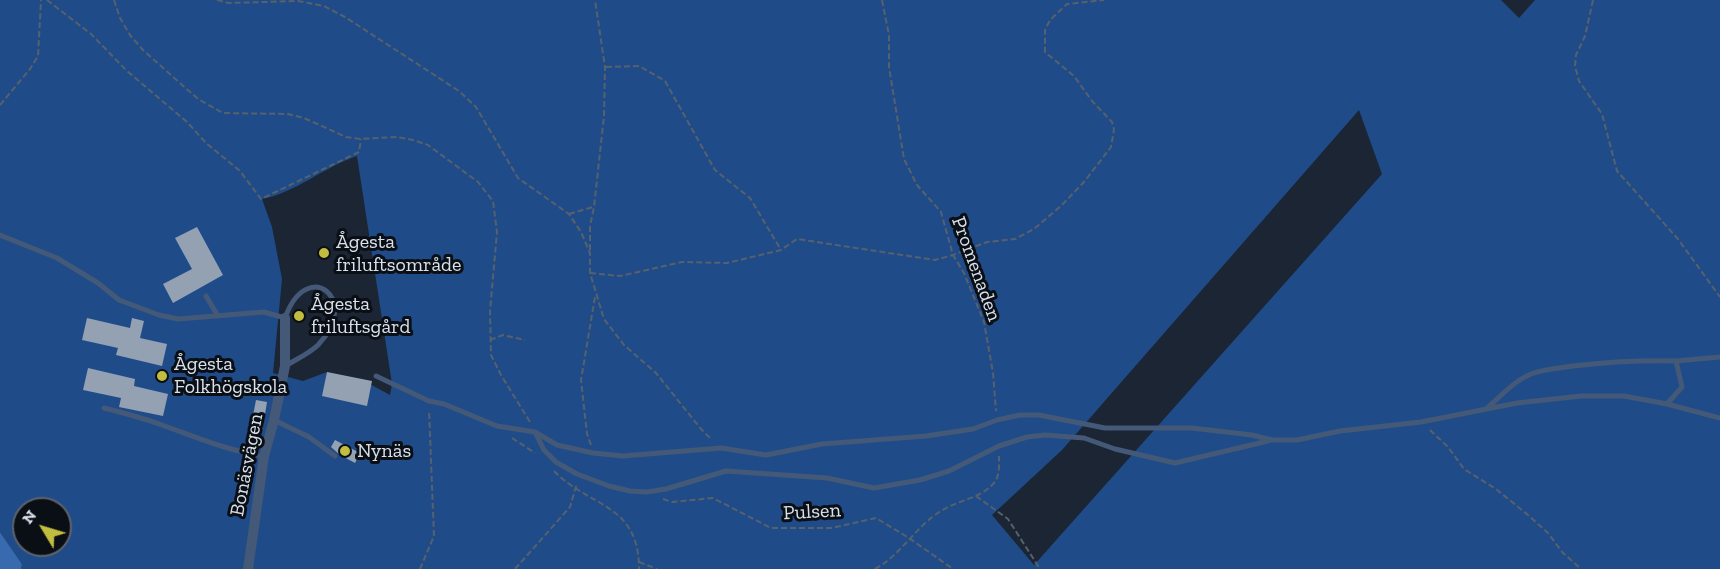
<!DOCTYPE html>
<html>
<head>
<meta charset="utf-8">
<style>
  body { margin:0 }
  #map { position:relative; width:1720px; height:569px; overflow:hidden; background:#1b2534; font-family:"Zilla Slab",serif }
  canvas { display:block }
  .north { position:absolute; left:12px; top:497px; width:60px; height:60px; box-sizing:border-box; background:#0a0e15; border:2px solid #5d626b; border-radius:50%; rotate:308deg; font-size:16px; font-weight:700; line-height:24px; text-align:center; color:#dae1eb }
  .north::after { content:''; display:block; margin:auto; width:21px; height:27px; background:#c3bd3f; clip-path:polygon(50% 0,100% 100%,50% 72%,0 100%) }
</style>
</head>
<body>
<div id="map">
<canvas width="1720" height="569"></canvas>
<div class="north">N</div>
</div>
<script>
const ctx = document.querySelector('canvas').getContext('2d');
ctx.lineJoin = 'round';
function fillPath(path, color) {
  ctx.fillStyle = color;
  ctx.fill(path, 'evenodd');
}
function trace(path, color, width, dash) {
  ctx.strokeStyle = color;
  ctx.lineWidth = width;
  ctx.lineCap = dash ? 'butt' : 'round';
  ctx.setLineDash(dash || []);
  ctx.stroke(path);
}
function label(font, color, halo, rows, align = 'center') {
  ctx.font = font + ' "Zilla Slab",serif';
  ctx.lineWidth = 6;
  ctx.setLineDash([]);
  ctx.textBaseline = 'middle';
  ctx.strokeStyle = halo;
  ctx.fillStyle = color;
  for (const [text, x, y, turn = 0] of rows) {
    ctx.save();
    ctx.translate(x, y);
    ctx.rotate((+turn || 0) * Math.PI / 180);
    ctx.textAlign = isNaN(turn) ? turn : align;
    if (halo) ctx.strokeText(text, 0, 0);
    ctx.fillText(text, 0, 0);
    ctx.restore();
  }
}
fillPath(new Path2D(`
  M0,0H1501L1519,18L1535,0H1720V569H21L22,564L0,532ZM1359,110L1382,174L1034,565L992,515L1062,450ZM357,156L392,384L390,395L366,382L327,372L303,381L273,373L282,279L272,227L262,199C295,193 324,167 357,156ZM24,509H60V545H24Z`), '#1f4c88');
fillPath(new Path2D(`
  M0,532L22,564L21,569H0Z`), '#386aaf');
fillPath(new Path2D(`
  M197,227L223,275L173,303L163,284L192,269L175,238Z
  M87,318L130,328L132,318L144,321L140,338L167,344L162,366L116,355L118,348L82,340Z
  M88,368L135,379L134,386L168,394L163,416L119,407L121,398L83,390Z
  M327,372L372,381L367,406L322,396Z
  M256,400L267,402L262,433L250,431Z
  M335,440L360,453L355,463L340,455L331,447Z`), '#93a1b3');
trace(new Path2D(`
  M47,0L91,34L127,71L187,122L206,143L240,171L261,199L359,152L361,139
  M114,0L120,18L130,35L143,50L198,99L223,113L288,114L304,118L346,137L361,139L397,137L413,140L428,145L478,182L493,201L497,232L490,311L491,355L501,375L530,422
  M217,0L229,3L298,1L324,6L345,17L459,91L476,107L518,178L569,214L581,232L590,253V273L604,319L624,345L656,373L701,429L712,440
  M882,0L889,35V67L904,159L917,185L941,212L953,255L964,273L984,322L993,373L996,411
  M1593,0L1585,36L1576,55L1575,66L1579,81L1602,114L1617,171L1678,239L1720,297
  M606,67L639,66L665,81L715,170L750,198L781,250
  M0,105L30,69L38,56L41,0
  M569,214L593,207
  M590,250V226L594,207L604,116L605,67L595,0
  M590,273L620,276L682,262L727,263L781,250L797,239L935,260L953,255L987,242L1015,239L1034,229L1062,205L1084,182L1111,147L1114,129L1112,122L1092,101L1074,76L1045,52V30L1050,20L1067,4L1104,0
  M490,340L503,335L525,340
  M1430,430L1448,447L1464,469L1496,489L1528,515L1548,533L1563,553L1581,569
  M512,438L535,453
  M591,445L587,434L581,380L595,297
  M554,471C590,508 639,503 639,569
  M976,496L1008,519L1040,569
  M663,499L672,502L713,498L771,528H832L876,518L909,538L953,569
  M639,562L657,569
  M420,569L434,536L429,410
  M515,569L570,507L577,483
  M875,569C901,555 916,526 941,511C958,500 980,499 994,483C1000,476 999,465 999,456`), '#57606d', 2, [6, 3]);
trace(new Path2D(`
  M0,235L57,258L98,283L119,300L159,315L178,319L264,312L285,318C307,256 362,299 318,345C310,353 297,359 287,365
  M206,296L218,316
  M376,376L429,401L444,404L497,426L535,432L557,445L593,453L623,456L721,448L766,455L822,444L926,436L973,429L997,420L1020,415H1039L1105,428H1192L1252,435L1272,440H1297L1340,431L1421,422L1517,403L1581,396H1624L1667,404L1720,418
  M1667,404L1682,387L1676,361L1720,357
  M104,408C124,413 143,418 162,425C196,437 228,451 264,456
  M1487,408C1501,396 1514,381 1531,374C1544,369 1559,368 1573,366C1607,362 1641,360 1676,361
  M274,420L309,437L335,456
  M536,434L544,450L556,462L577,474L609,486L630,491L647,492L666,489L726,471L827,478L874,488L920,480L949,471L999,446L1027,437L1045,435L1084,438L1115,449L1175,463L1268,441`), '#445977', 5);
trace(new Path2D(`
  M248,569L264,456L274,420L285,366V318`), '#445977', 10);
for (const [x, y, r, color] of [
  [324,253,6,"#c3bd3f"],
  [299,316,6,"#c3bd3f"],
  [162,376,6,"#c3bd3f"],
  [345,451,6,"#c3bd3f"]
]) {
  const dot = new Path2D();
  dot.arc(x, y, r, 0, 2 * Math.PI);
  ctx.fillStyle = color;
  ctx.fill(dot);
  trace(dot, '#0a0e15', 2);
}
label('20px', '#dae1eb', '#0a0e15', [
  ["Ågesta",336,242],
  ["friluftsområde",336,265],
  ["Ågesta",311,304],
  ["friluftsgård",311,327],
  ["Ågesta",174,364],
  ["Folkhögskola",174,387],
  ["Nynäs",357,451]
], 'left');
label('20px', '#dae1eb', '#0a0e15', [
  ["Promenaden",976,269,70],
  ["Bonäsvägen",247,465,-79],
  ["Pulsen",812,512,-3]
]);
</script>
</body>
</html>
